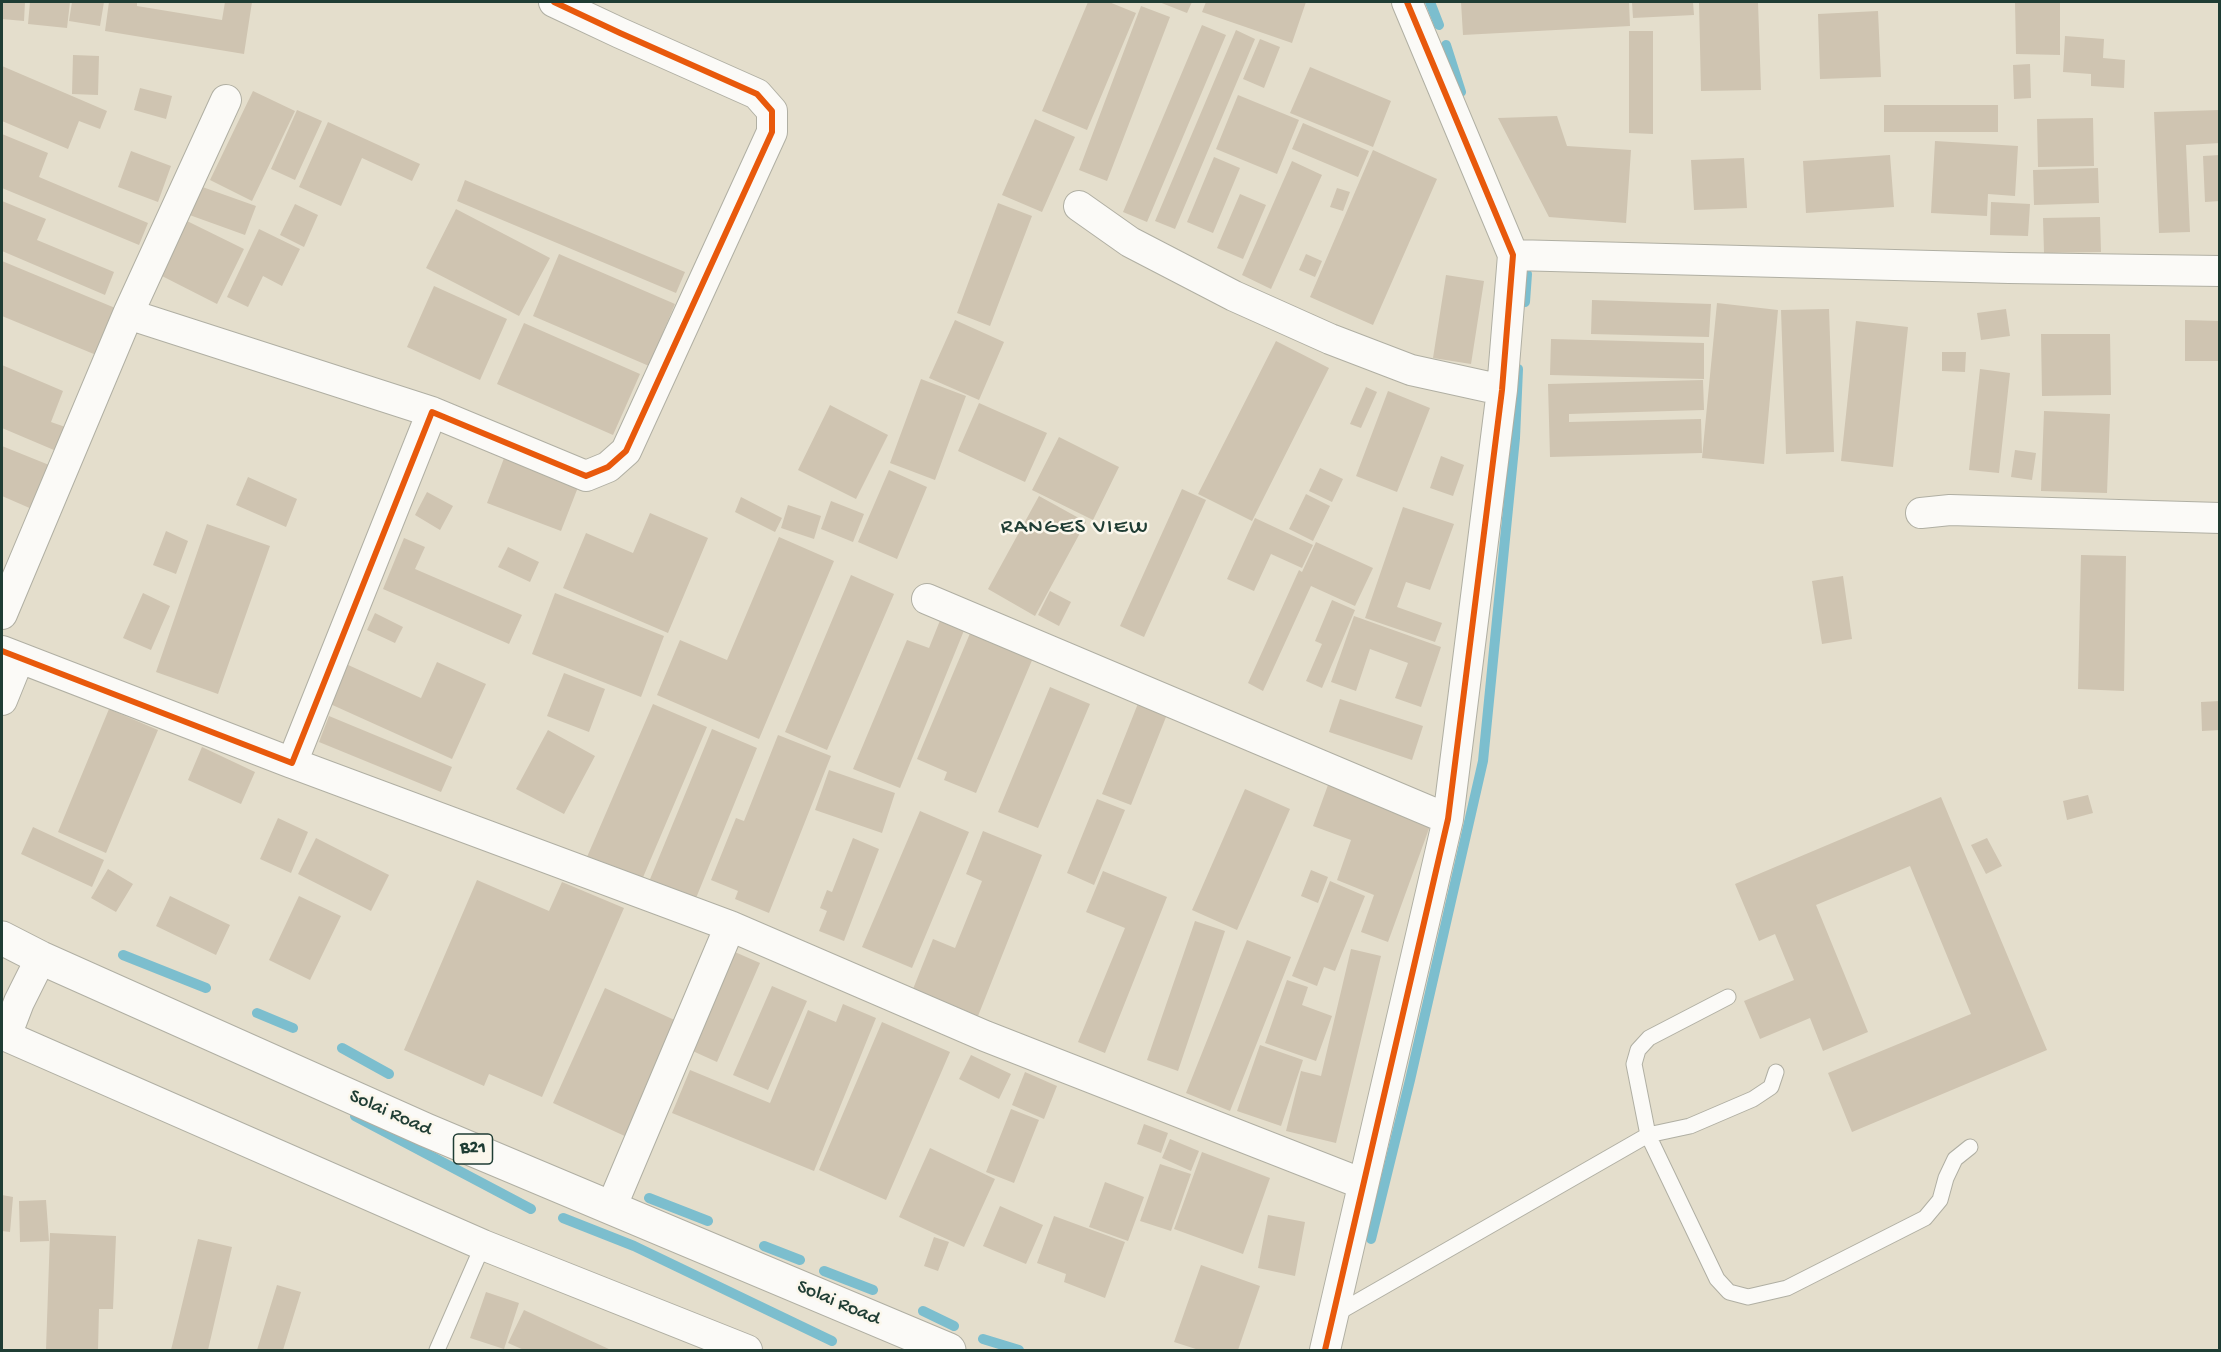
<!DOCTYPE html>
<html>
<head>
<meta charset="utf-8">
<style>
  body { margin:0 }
  #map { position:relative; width:2221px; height:1352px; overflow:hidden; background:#e4decc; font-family:"Gochi Hand",sans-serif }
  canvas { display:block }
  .frame { position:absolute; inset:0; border:3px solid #1f3d34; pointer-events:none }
</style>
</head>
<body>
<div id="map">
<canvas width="2221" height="1352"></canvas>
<div class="frame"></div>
</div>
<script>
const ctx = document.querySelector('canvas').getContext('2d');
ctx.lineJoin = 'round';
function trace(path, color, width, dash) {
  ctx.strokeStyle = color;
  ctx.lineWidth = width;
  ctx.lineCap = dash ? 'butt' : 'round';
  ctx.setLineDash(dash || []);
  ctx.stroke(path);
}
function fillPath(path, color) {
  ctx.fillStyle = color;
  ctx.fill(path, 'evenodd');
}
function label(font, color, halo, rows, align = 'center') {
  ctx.font = font + ' "Gochi Hand",sans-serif';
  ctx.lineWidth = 5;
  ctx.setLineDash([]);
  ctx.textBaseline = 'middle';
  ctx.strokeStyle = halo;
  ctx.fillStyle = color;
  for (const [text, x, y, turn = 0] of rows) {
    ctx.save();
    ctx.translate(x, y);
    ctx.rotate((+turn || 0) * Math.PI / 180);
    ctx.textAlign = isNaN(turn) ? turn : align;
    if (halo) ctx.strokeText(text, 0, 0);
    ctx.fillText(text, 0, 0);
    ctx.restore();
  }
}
trace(new Path2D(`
  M1430,2L1439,25
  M1446,45L1461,92
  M1525,302L1527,274
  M123,955L206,988
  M257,1013L293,1028
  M342,1048L389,1074
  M355,1116L531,1209
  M649,1198L708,1221
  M563,1218L634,1246L832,1341
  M1371,1239L1410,1080L1483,761L1515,438L1518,369
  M764,1246L800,1260
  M824,1271L873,1290
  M923,1311L954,1326
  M983,1339L1019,1350`), '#7cbece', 10);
fillPath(new Path2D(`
  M2,2H25L24,21L2,19Z
  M30,2H70L67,28L28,24Z
  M72,2H104L100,26L69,21Z
  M109,2H137V6L222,20L225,2H252L244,54L105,31Z
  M1088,2H1109L1136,13L1087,130L1042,111Z
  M1159,2H1192L1187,13Z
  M1206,2H1306L1292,43L1202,12Z
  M1461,2H1629L1630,26L1463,35Z
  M1632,2H1693L1694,15L1633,18Z
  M1699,2H1758L1761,90L1701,91Z
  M2015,2H2060V55L2016,54Z
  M1141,6L1170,17L1107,181L1079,170Z
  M1878,11L1881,77L1820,79L1818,14Z
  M1202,25L1226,35L1147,222L1123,212Z
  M1236,30L1255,39L1175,229L1155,221Z
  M1629,31H1653V134L1629,133Z
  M2065,36L2104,39L2103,58L2125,60L2124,88L2091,86V74L2063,72Z
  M1260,39L1280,47L1264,88L1243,79Z
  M73,55L99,56L98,95L72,94Z
  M2030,64L2031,98L2014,99L2013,65Z
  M2,66L107,111L100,129L79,121L68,149L2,121Z
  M1310,67L1391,101L1373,147L1290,113Z
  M140,88L172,96L166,119L134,110Z
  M253,91L295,111L252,201L210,180Z
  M1238,95L1299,120L1277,174L1216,149Z
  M1884,105H1998V132H1884Z
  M297,110L322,121L295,180L271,169Z
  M2220,110V143L2186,145L2190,232L2159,233L2154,112Z
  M1557,116L1567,146L1631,150L1626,223L1549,217L1498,118Z
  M2093,118L2094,166L2038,167L2037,119Z
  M1035,119L1075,137L1042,212L1002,195Z
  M328,122L420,164L412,181L362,158L341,206L299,187Z
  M1303,123L1369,151L1358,177L1292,149Z
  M2,134L48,153L39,177L148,223L139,245L2,188Z
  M1935,141L2018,146L2015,196L1988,194L1987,216L1931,213Z
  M1373,150L1437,179L1373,325L1310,297Z
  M131,151L171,166L158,202L118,187Z
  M1890,155L1894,207L1806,213L1803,161Z
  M2220,155V201L2205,202L2203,156Z
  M1214,157L1240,168L1213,233L1187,222Z
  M1744,158L1747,208L1694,210L1691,160Z
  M1292,161L1322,175L1271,289L1242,275Z
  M2098,168L2099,203L2034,205L2033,170Z
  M465,180L685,272L676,293L457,201Z
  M194,184L256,206L245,235L184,213Z
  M1337,188L1350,192L1343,211L1330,207Z
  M1240,194L1266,205L1243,259L1217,248Z
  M2,201L46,219L37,240L114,272L105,295L2,251Z
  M1991,202L2030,204L2028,236L1990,235Z
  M998,203L1032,216L990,326L957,313Z
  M295,204L318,215L304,247L280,235Z
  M456,209L550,258L519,316L426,268Z
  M2100,217L2101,252L2044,253L2043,218Z
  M187,221L244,249L217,304L160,275Z
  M259,229L300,249L282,286L263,276L248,307L227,297Z
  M559,254L675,304L649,366L533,316Z
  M1306,254L1322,261L1315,277L1299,270Z
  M2,261L120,310L101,357L2,316Z
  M1446,275L1484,281L1471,364L1433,358Z
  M434,286L507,319L480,380L407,347Z
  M1592,300L1711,304L1709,337L1591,334Z
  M1717,303L1778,310L1764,464L1702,458Z
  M1829,309L1834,452L1786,454L1781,310Z
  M2006,309L2010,336L1981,340L1977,313Z
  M955,320L1004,342L979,400L929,378Z
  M2185,320L2220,321V361H2185Z
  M1856,321L1908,327L1893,467L1841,461Z
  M524,323L640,374L613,435L497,384Z
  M2041,334H2110L2111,395L2042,396Z
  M1551,339L1704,343V379L1550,375Z
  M1276,341L1329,368L1252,521L1198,494Z
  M1942,352H1966L1965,372L1942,371Z
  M2,365L63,391L51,422L71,429L61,453L2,428Z
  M1980,369L2010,373L1999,473L1969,470Z
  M921,379L966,396L935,480L890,463Z
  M1703,380L1704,410L1569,414V422L1701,419L1702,453L1550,457L1548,384Z
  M1366,387L1377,392L1361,428L1350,424Z
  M1388,391L1430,408L1397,492L1356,476Z
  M979,403L1047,433L1025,482L958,451Z
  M830,405L888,435L856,499L798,470Z
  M2044,411L2110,414L2107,493L2041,491Z
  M1059,437L1119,467L1093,520L1032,490Z
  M2,446L59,469L41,513L2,496Z
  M2015,450L2036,453L2032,480L2011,477Z
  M506,453L580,482L561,531L487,503Z
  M1441,456L1464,465L1453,496L1430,488Z
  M1320,468L1343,479L1332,502L1309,491Z
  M889,470L927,487L897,559L858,542Z
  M248,477L297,499L286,527L236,505Z
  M1182,489L1206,500L1144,637L1120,626Z
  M427,492L453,506L440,530L415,515Z
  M1306,494L1330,506L1313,541L1289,529Z
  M1039,496L1086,522L1035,616L988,589Z
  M741,497L782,518L775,532L735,512Z
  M831,501L864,514L853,542L821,529Z
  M788,505L821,516L814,539L781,528Z
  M1403,507L1454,524L1430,590L1406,582L1397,607L1442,623L1435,642L1365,618Z
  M650,513L708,538L668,633L563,588L586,533L633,553Z
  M1255,518L1313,545L1302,568L1271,554L1254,591L1227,579Z
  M207,524L270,546L218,694L156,672Z
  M166,531L188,541L176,574L153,565Z
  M779,537L834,561L759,739L657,695L680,640L727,660Z
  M404,538L425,547L415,569L522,615L509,644L383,589Z
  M1316,542L1373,568L1355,606L1311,586L1263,691L1248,683L1299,570L1302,572Z
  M508,547L539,562L530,582L498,567Z
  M2081,555L2126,556L2124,691L2078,689Z
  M851,575L894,594L827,750L785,732Z
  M1843,576L1852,639L1822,644L1812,581Z
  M1050,591L1071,602L1059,626L1038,615Z
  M143,593L170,606L151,650L123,638Z
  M555,593L664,636L641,697L532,654Z
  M1332,600L1355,610L1322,688L1306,681L1322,644L1315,641Z
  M375,613L403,627L395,643L367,630Z
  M1354,616L1441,647L1421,707L1395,698L1408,663L1370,649L1356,691L1331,682Z
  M941,618L965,628L900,788L853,769L907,640L929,648Z
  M971,631L1033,658L976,793L944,780L947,772L917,759Z
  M437,662L486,684L452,759L328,703L346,664L421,698Z
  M564,673L605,689L589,732L547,716Z
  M1050,687L1090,704L1038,828L998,812Z
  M1340,699L1423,726L1412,760L1329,732Z
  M1139,701L1168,712L1131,805L1102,794Z
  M2220,701V730L2202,731L2201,702Z
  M653,704L707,727L641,882L587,857Z
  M109,709L158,730L106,853L58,832Z
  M329,716L452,767L441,792L319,742Z
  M712,729L757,748L694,903L648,884Z
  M548,730L595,756L564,814L516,789Z
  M778,735L831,756L769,913L735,899L738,891L711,880L736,818L744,821Z
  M202,747L255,772L241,804L188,780Z
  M829,770L895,793L882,833L815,810Z
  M1328,785L1431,823L1388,942L1361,932L1374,895L1337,880L1351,840L1313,826Z
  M1245,789L1290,809L1237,930L1192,910Z
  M2088,795L2093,813L2067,820L2063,801Z
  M1941,797L2047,1050L1852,1132L1828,1073L1971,1014L1910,866L1816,905L1868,1032L1823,1051L1810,1018L1760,1039L1744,1001L1794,980L1775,934L1759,941L1735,884Z
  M1097,799L1125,810L1094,885L1067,873Z
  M920,811L969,832L912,968L862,947Z
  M278,818L308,832L291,873L260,859Z
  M33,827L104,860L92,887L21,854Z
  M983,831L1042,855L978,1016L913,989L933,939L955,948L982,881L966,874Z
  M316,838L389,875L371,911L298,874Z
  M853,838L879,849L844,941L819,931L827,911L820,908L827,890L832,892Z
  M1987,838L2002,866L1986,874L1971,845Z
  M108,869L133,884L116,912L91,898Z
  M1311,870L1328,877L1318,903L1301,896Z
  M1103,871L1167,897L1105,1053L1078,1042L1125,928L1086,912Z
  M477,880L549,911L562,882L624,908L542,1097L489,1074L484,1086L404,1050Z
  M1330,881L1365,896L1335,971L1324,967L1317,986L1292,976Z
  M170,896L230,925L216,955L156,926Z
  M299,896L341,916L310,980L269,960Z
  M1195,921L1225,931L1178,1071L1147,1060Z
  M1247,940L1291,957L1230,1111L1186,1093Z
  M728,949L760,963L717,1062L686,1048Z
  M1351,949L1381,956L1336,1143L1286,1131L1301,1071L1321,1076Z
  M1287,980L1308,987L1302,1005L1332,1016L1316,1061L1265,1043Z
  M772,986L807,1001L768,1090L733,1075Z
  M605,988L681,1023L629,1138L553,1103Z
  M843,1004L876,1018L814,1171L672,1113L690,1070L770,1103L808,1010L836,1022Z
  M882,1022L950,1052L886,1200L819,1170Z
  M1260,1045L1303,1060L1281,1126L1237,1111Z
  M971,1055L1011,1074L999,1099L959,1079Z
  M1025,1072L1057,1086L1044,1119L1012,1105Z
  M1011,1109L1039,1120L1014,1183L986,1172Z
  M1144,1124L1168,1133L1161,1153L1137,1144Z
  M1170,1139L1199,1151L1191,1171L1162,1158Z
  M930,1148L995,1179L964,1247L899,1217Z
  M1202,1152L1270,1178L1243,1254L1174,1229Z
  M1160,1164L1191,1174L1171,1231L1140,1221Z
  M1105,1182L1144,1197L1128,1241L1089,1227Z
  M2,1195L13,1197L10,1232L2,1231Z
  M46,1200L49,1241L20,1242L19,1201Z
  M1000,1206L1043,1225L1026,1264L983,1246Z
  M1268,1215L1305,1222L1295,1276L1258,1268Z
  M1054,1216L1125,1242L1105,1298L1064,1282L1066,1274L1037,1263Z
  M50,1233L116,1236L113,1309H99L98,1350H46Z
  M934,1237L949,1242L938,1271L924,1266Z
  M198,1239L232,1247L208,1350H171Z
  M1201,1265L1260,1286L1238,1350H1199L1174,1342Z
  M277,1285L301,1292L283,1350H257Z
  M486,1292L519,1303L504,1349L470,1338Z
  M524,1310L611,1350H524L508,1343Z`), '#cfc4b1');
const lane = new Path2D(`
  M1728,997L1649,1038L1638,1050L1634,1064L1648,1135L1717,1279L1729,1292L1748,1297L1787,1288L1925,1218L1940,1200L1946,1178L1955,1159L1970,1147
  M1334,1315L1648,1135L1690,1126L1753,1099L1771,1087L1776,1072
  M437,1350L483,1245`);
const street = new Path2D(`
  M1079,206L1130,242L1234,296L1330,339L1411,370L1502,390
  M1513,255L2009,268L2220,271
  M128,314L432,412
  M1921,513L1950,510L2220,518
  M927,599L1448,819
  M2,614L128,314L226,100
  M2,651L292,763L432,412L586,476L608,467L626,451L772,132V111L757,94L620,33L554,2
  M2,700L19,658
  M292,763L730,926L985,1036L1363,1184
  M2,1034L6,1036L19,1002L41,958
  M6,1036L483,1245L747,1350
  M611,1208L730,926
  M1325,1350L1448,819L1502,390L1513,255L1407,2`);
const highway = new Path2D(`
  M2,938L41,958L426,1130L949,1350`);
trace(lane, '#b0afa3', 17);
trace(street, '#b0afa3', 32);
trace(highway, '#b0afa3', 35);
trace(lane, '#fbfaf7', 15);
trace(street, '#fbfaf7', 30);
trace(highway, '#fbfaf7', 33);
trace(new Path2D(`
  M2,651L292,763L432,412L586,476L608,467L626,451L772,132V111L757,94L620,33L554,2
  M1325,1350L1448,819L1502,390L1513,255L1407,2`), '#e8590c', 6);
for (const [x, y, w] of [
  [473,1149,39]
]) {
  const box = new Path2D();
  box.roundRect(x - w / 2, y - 15, w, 30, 4.5);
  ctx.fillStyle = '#fbf7ec';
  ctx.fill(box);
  trace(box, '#1f3d34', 1.5);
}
label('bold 18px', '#1f3d34', null, [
  ["B21",473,1149]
]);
label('20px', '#1f3d34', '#fbf7ec', [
  ["Solai Road",390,1114,24],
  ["Solai Road",838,1304,23]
]);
ctx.letterSpacing = '1.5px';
label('22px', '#1f3d34', '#fbf7ec', [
  ["RANGES VIEW",1075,529]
]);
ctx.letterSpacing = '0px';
</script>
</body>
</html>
